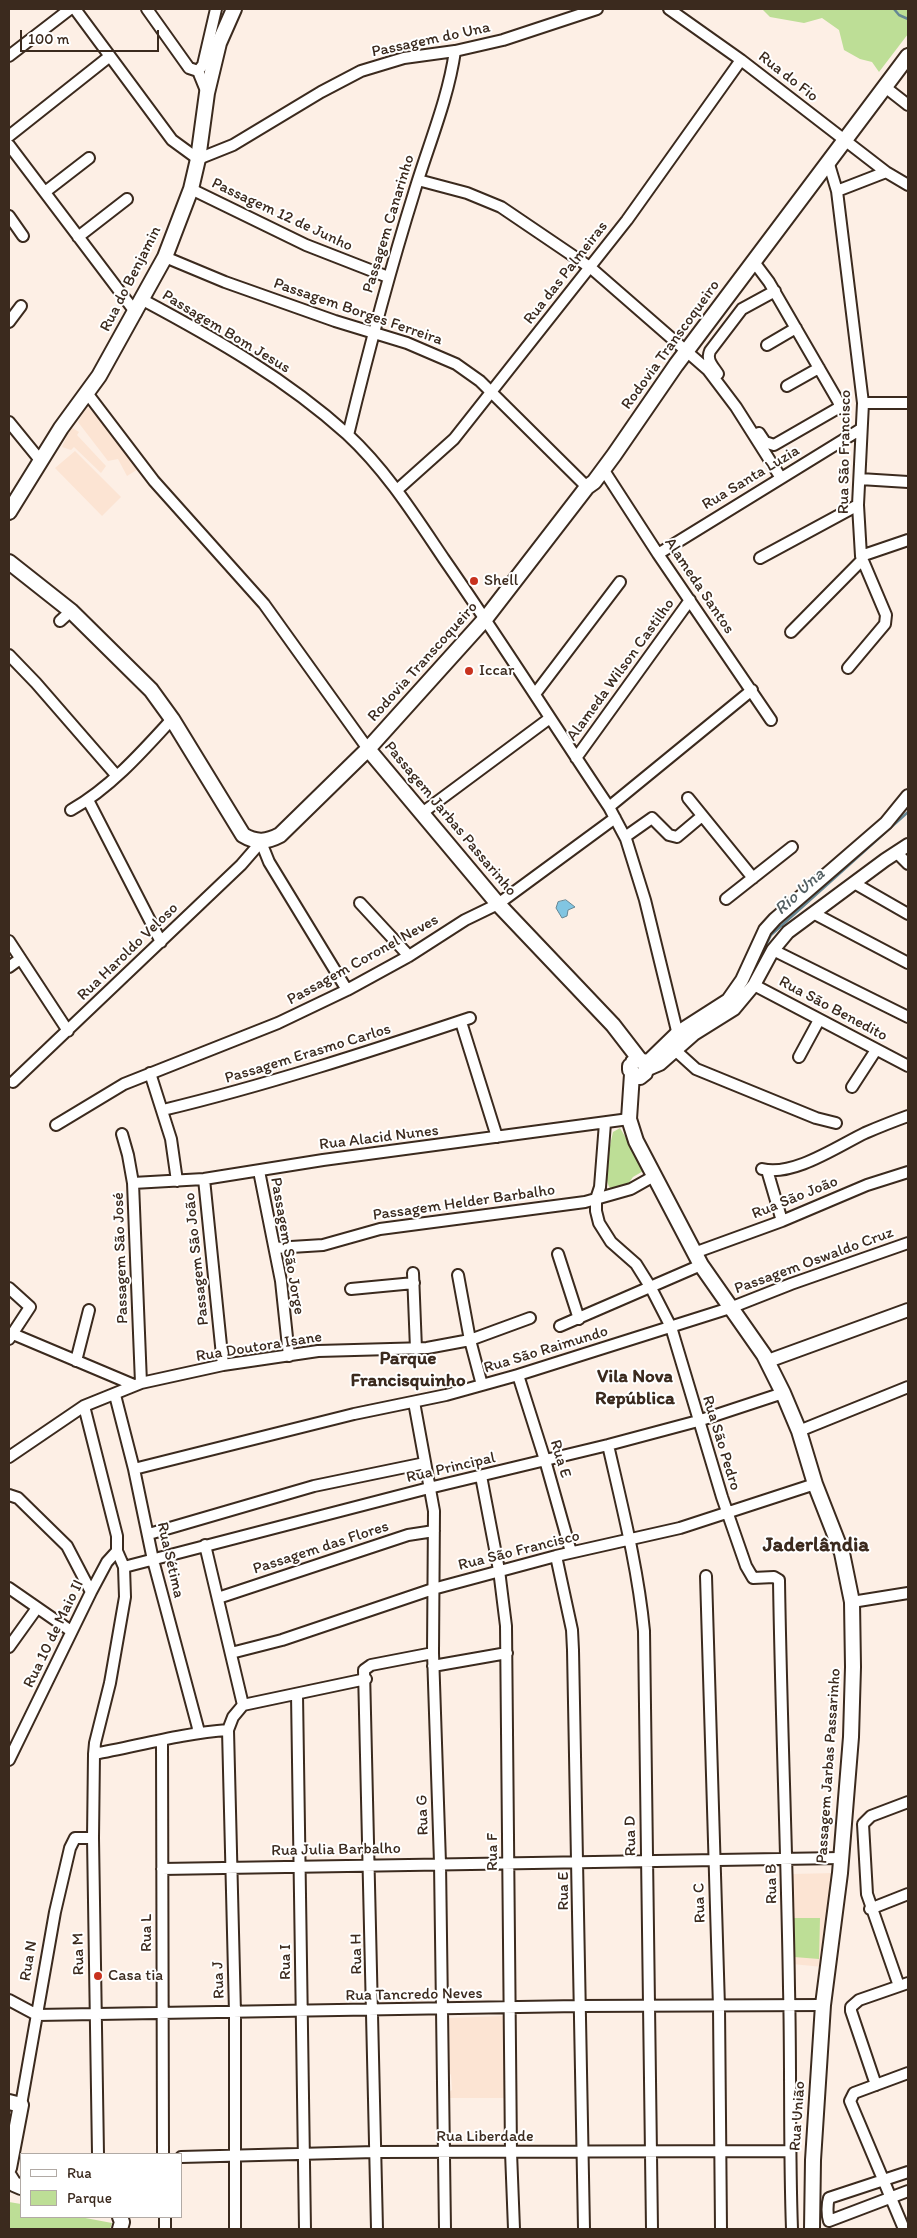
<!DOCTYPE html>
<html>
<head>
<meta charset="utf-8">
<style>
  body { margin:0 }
  #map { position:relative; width:917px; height:2238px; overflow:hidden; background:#fdefe5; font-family:Itim,sans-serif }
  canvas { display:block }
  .frame { position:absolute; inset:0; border:10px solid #3b2a1e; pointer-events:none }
  .legend { position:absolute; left:20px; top:2153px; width:162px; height:65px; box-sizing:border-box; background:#fff; border:1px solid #b1aaa5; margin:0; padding:6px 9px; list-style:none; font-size:15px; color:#3b2a1e }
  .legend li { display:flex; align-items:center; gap:10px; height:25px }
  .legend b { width:25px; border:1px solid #b1aaa5 }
  .scale { position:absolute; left:20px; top:30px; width:139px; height:22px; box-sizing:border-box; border:2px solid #3b2a1e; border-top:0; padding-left:6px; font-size:15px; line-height:18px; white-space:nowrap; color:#3b2a1e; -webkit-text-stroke:4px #fff; paint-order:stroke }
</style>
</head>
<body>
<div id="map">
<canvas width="917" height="2238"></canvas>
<div class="frame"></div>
<ul class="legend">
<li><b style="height:6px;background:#fff"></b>Rua</li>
<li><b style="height:14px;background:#bdde96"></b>Parque</li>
</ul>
<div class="scale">100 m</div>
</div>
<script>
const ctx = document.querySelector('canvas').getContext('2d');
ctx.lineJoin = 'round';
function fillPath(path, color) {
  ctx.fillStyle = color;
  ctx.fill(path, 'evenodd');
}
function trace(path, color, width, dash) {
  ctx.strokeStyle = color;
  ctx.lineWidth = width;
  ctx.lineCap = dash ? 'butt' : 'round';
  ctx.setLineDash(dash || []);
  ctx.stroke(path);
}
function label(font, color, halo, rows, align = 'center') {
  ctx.font = font + ' Itim,sans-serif';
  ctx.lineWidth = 4;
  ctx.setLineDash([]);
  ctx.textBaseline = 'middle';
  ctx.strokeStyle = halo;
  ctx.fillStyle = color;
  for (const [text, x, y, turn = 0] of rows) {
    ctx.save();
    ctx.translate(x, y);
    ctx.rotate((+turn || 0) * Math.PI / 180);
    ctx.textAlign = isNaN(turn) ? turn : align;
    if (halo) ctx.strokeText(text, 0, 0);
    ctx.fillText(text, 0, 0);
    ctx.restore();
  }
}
fillPath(new Path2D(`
  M87,406L143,466L127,476L118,459L108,461L78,422Z
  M71,427L79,432L77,435L106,466L101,473L74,447L71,450L62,447Z
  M75,451L121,497L102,516L55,468Z
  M834,1873L823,1967L792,1964V1874Z
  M504,2016V2098H450L448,2092L452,2090L451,2075L449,2072V2018Z`), '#fce4d3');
fillPath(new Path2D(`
  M762,9H908V34L879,72L872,62L860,59L844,50L839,30L822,18L804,23L770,17Z
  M620,1128L645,1170L633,1177L628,1184L610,1188C602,1176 610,1146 613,1132Z
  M794,1918H820L819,1959L794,1957Z
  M9,2202L21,2204V2217H80L112,2223L110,2229H9Z`), '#bdde96');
const water = new Path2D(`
  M566,900L575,907L568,910L567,916L562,918L556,908L558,902Z`);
fillPath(water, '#81c5e2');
trace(water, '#658794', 1);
trace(new Path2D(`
  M894,9L899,15L908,19
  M759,959L771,935L908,812`), '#658794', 2.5);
const minor = new Path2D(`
  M75,9L172,140L198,159L233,145L321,92L361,71L404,58L455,51L503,40L597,9
  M147,9L189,68L198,71L207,93
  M669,9L741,60L886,172L908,185
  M9,56L70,9
  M198,71L203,65L216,9
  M885,87L908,105
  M9,136L110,56
  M9,145L136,313
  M828,161L837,191L863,403L858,505L861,556L886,615L885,624L848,668
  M418,180L467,193L501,207L591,268L708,370L736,407L781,478
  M191,189L306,245L388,277
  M837,191L886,172
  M45,192L89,158
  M9,216L23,236
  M78,237L127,199
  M165,257L225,282L335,321L407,343L456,364L480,381L587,487
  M754,262L769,282L838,401L840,407L774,445L765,442L759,433
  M143,300C216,339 286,379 347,434C386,470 415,516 444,559C501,641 554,725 609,807L626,839L645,900L679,1039
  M9,322L21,306
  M767,345L796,328
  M718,374C713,366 706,360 710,351L742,309L775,291
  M787,386L819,368
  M87,393L154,481L264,604L368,749
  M863,403H908
  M9,422L40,460
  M348,435C368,353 389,273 414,193C428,146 448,100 455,51
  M603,469L658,554L771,720
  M860,479L908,482
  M397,490L454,439L627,220L741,60
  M658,554L861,429
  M861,556L908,540
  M760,558L858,505
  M60,621L71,611
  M791,632L862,560
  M9,655L36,683L116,775
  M535,694L620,582
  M576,758L690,600
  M688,798L753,878
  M88,800L161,942
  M609,807L752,690
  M71,810C110,788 142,752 172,719
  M422,813L550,718
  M625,837L652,818L669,835L677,837L702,816
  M261,842L269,862L347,990
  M897,853L908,864
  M854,883L908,914
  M726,899L792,847
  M360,903L409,956
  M815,914L908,963
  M9,941L68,1031
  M773,950L908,1017
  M9,967L20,959
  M754,985L908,1066
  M461,1022L497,1137
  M675,1050L696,1069L816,1118L836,1123
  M799,1057L819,1020
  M150,1073L171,1139L177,1181
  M13,1082L241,865L261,842
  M852,1087L876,1050
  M163,1110C267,1085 368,1052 470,1018
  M605,1123L600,1187L596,1199V1211L599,1223L611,1242L636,1264L651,1288L671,1327L722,1497L746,1566L753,1578L774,1577L779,1580C781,1716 787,1852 789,1988C791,2068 789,2149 792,2229
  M56,1125L124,1084L278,1023L347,990L409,956L465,920L498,904L615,818
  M122,1134L128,1155L133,1183L141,1383
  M762,1169C793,1177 838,1146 865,1133C879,1127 894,1121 908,1116
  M767,1170L782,1221
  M259,1171L281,1281L289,1356
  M204,1179L223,1365
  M133,1183L204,1179L323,1160L629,1119
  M275,1248L323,1245L380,1229L585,1202L631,1189L654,1176
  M694,1253L782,1221L867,1185L908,1172
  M558,1254L579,1319
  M413,1273L416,1349
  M458,1275L470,1340L482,1385
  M9,1288L30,1307L9,1339
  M351,1289L414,1283
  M560,1326L701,1265
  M13,1334L134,1385
  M76,1361L89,1310
  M518,1375L545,1460L571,1552
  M115,1395L134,1469L153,1560L198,1728L197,1732
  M414,1402L434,1511L433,1653L440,1863L445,2229
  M84,1406L117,1536V1551L124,1567L125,1597L110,1683L95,1743L94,1754L93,1838L98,2154
  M799,1431L908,1387
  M608,1445C622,1506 638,1568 644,1631L652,2229
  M9,1457L84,1406L141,1383L223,1365L318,1351L427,1348L470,1340L530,1318
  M134,1469L354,1414L446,1395L518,1375L730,1308L791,1284L908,1243
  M481,1476L499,1570L506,1626L511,2152L514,2229
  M9,1495L18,1498L67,1546L91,1592
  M149,1534L314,1486L425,1463
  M205,1545L243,1705
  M556,1556L572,1630L573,1650C578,1843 579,2036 584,2229
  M124,1567L429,1488L608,1445L698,1421L783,1393
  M706,1576L719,2007L721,2229
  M9,1588L71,1631
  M218,1598L408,1535L434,1531
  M852,1602L908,1593
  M9,1647L37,1608
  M231,1653L282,1640L433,1589L556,1556L680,1528L815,1484
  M433,1666L507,1653
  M297,1694L305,2229
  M162,1741L163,2154
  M94,1754C138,1746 183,1733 228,1730
  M9,1760L91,1592L107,1562L117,1551
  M162,1869L841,1858
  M870,1909L908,1894
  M899,1986L867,1894L863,1824L871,1816L908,1802
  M9,2000L37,2015L579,2006L823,2005
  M876,2085L851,2011V2007L859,2000L908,1983
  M21,2105L55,1912L70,1848L75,1838H93
  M181,2157L375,2152L789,2151
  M908,2172L829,2198C827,2204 827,2215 829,2221L908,2191
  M165,2217V2229
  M235,2229V2013L228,1730L233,1717L243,1705L366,1679
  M377,2229L364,1670L371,1665L433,1653
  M904,2229L850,2101L854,2093L908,2073`);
const tertiary = new Path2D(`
  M645,1064L678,1032L728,1000L742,980L765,930L775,919L886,823L908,796
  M646,1070L660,1064L694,1034L734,1009L754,985L773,950L788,932L885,860L908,845
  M768,1361L908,1310`);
const secondary = new Path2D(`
  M9,512L61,428L99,376L165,257L191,189L198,159L207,93L219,43L234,9
  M9,562L71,611L151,690L172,719L243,835C256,843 267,842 280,835L368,749L486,618L587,487L594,482L614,455L676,365L908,56
  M368,749L498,904L613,1025L640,1060
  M630,1066V1070L636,1076L640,1077L645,1073L646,1067L643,1061L636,1060L633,1062
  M632,1074L629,1119L636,1141L701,1265L764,1355L783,1393L799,1431L815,1484L842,1553L852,1602L853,1667L851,1737L840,1873L823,2005L813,2160L812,2229
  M9,2102L21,2105L9,2168
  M9,2176L14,2184L21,2187
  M120,2217L122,2222L120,2229`);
trace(minor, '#3b2a1e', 14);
trace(tertiary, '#3b2a1e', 16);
trace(secondary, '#3b2a1e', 18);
trace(minor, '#fff', 10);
trace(tertiary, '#fff', 12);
trace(secondary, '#fff', 14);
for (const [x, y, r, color] of [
  [474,581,5,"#c8321e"],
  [469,671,5,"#c8321e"],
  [98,1976,5,"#c8321e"]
]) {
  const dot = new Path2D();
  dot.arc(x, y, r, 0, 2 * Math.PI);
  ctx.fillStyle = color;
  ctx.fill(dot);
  trace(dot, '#fff', 2);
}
label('16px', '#3b2a1e', '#fff', [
  ["Passagem do Una",431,40,-12],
  ["Rua do Fio",788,77,38],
  ["Passagem 12 de Junho",282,215,25],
  ["Passagem Canarinho",389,224,-73],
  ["Rua das Palmeiras",566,273,-52],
  ["Rua do Benjamin",131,279,-63],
  ["Passagem Borges Ferreira",358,312,19],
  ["Passagem Bom Jesus",226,332,31],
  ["Rodovia Transcoqueiro",671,345,-54],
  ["Rua São Francisco",845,452,-89],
  ["Rua Santa Luzia",751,478,-31],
  ["Alameda Santos",699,586,56],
  ["Rodovia Transcoqueiro",423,662,-48],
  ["Alameda Wilson Castilho",621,670,-54],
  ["Passagem Jarbas Passarinho",450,819,50],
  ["Rua Haroldo Veloso",128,952,-44],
  ["Passagem Coronel Neves",363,960,-29],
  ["Rua São Benedito",833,1009,28],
  ["Passagem Erasmo Carlos",308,1054,-17],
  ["Rua Alacid Nunes",379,1138,-7],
  ["Rua São João",795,1198,-22],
  ["Passagem Helder Barbalho",464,1203,-8],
  ["Passagem São Jorge",287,1246,80],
  ["Passagem São José",121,1258,-92],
  ["Passagem São João",197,1259,-96],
  ["Passagem Oswaldo Cruz",814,1261,-20],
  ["Rua Doutora Isane",259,1347,-9],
  ["Rua São Raimundo",546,1350,-17],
  ["Rua São Pedro",721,1443,73],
  ["Rua E",560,1459,73],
  ["Rua Principal",451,1468,-13],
  ["Passagem das Flores",321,1548,-18],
  ["Rua São Francisco",519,1551,-14],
  ["Rua Sétima",170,1560,77],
  ["Rua 10 de Maio II",54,1634,-64],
  ["Passagem Jarbas Passarinho",829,1766,-86],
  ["Rua G",423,1815,-92],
  ["Rua D",631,1836,-91],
  ["Rua Julia Barbalho",336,1850,-1],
  ["Rua F",493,1852,-90],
  ["Rua B",772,1884,-91],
  ["Rua E",564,1891,-90],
  ["Rua C",700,1903,-92],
  ["Rua L",147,1933,-90],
  ["Rua M",79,1954,-91],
  ["Rua H",357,1954,-91],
  ["Rua N",29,1961,-80],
  ["Rua I",286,1962,-90],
  ["Rua J",219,1980,-92],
  ["Rua Tancredo Neves",414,1995,-1],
  ["Rua União",798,2116,-86],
  ["Rua Liberdade",485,2137]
]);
label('16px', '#3b2a1e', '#fff', [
  ["Shell",484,581],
  ["Iccar",479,671],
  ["Casa tia",108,1976]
], 'left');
label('italic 18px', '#546063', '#fff', [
  ["Rio Una",800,892,-42]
]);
label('bold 19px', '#3b2a1e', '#fff', [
  ["Parque",408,1359],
  ["Francisquinho",408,1381],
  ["Vila Nova",635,1377],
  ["República",635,1399]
]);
label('bold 21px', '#3b2a1e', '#fff', [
  ["Jaderlândia",816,1546]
]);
</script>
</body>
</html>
